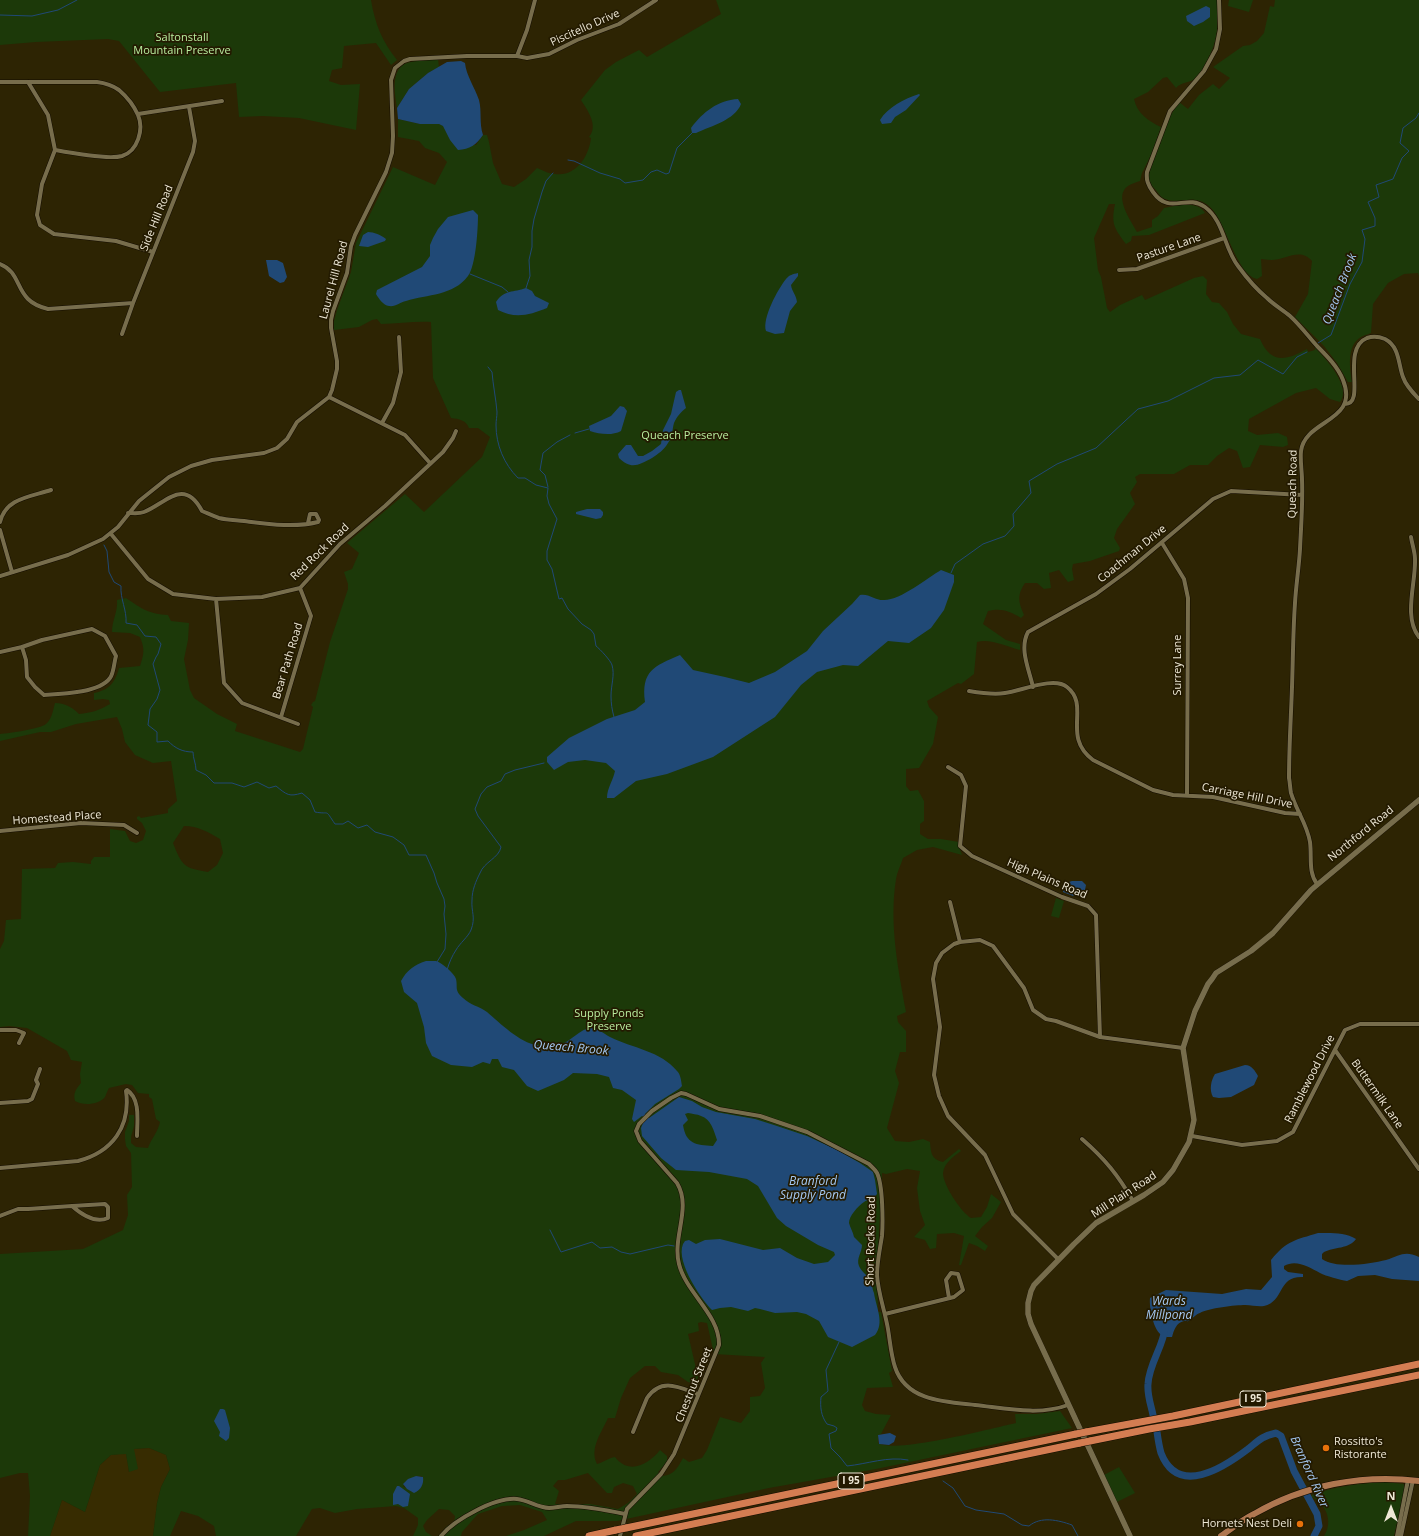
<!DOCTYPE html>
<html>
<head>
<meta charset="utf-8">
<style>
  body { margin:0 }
  #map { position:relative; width:1419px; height:1536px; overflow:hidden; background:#2d2403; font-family:"Open Sans",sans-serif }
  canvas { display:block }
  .north { position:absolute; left:1371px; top:1488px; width:40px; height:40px; -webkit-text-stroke:3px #231a00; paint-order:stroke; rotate:0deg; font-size:11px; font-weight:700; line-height:16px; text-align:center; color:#eee8d6 }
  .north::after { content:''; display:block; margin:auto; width:14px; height:18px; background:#eee8d6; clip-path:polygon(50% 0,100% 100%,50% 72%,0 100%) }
</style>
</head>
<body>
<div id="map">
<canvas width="1419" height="1536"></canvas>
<div class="north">N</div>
</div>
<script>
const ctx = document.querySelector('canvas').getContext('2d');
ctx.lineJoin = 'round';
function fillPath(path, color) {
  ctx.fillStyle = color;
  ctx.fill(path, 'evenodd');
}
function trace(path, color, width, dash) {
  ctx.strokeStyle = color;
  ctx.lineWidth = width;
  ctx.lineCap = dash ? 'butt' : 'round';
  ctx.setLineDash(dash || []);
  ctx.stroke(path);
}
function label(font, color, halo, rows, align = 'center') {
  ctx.font = font + ' "Open Sans",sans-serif';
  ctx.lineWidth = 3.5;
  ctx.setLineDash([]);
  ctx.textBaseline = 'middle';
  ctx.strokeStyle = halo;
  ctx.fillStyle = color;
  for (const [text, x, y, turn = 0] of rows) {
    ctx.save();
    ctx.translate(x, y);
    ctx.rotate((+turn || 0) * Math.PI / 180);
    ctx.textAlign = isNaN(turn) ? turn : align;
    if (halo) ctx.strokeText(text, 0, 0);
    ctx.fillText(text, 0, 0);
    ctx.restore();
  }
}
fillPath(new Path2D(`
  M149,1448L166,1455L170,1469L161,1487L157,1503L153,1536H50L62,1500L85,1512L100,1465L111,1455L126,1453L129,1472L134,1449Z`), '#372c01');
fillPath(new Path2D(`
  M0,0H371C375,24 382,41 397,60L391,65L376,43L344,46L342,68L332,70L329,81L341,85L360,84L356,130L299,118L263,116L239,117L236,83L160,92L119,41L108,39L36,42L0,45Z
  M716,0H1217C1218,26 1219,39 1206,63C1203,69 1200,75 1195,79C1189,83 1181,82 1176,88L1167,77L1163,78L1148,92L1134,99C1137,113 1148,121 1161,127L1152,153L1142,173L1140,181C1136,182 1131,184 1128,186C1113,196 1131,221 1137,232L1152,227V220L1158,216L1164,208C1177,206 1197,200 1205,213L1149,235L1132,236L1131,241L1126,244C1114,228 1111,224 1115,204H1109L1094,238L1098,270L1101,277L1107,308L1110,312L1120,305L1142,295L1145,300L1194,278L1203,276L1207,280L1206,294L1212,302L1219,303L1227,312L1233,324L1241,334L1260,339C1271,365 1287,360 1307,349L1308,352L1315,350V348C1326,358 1352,388 1340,402L1330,399L1316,388L1296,393L1249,419L1248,431L1257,435L1278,433L1287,437L1288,445L1283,447L1260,445L1250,467L1243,468L1237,451L1229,448L1217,456L1208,465H1190L1174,474H1140L1135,477L1137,482L1130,493L1135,504L1117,529L1114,538L1120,548L1119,551L1090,561L1073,564L1072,569L1074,580L1068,582L1059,570L1049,573L1051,588L1044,589L1037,583H1025C1017,595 1018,601 1024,615L1021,618C1009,611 1002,608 988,611L983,624L1006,640L1020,644V650C1008,647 989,638 977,642L974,674L961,684L958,683L927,701L929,707L938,717L933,744L919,768L906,769V786L910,791L918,790L924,801V821L920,824V834L928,839H941L959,842V847L962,855L933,847L917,850L903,858C901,865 897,872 896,879C889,924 898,968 906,1012L897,1016L898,1022L906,1031V1052H900L895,1071L899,1083L887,1128L895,1141L909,1142L923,1139L930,1142C931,1153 931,1159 943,1162L959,1149L961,1151C954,1156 944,1163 943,1173C943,1185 961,1212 971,1218L981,1217L987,1207L991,1194L1001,1202L992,1218L982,1227L975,1236L988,1246L985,1251L977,1246L969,1243L961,1265H959L964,1236L954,1233L937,1234L936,1248L930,1249L925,1240L914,1237L925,1225L920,1211L917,1188L920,1171L907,1169L886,1174L882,1173L877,1272L878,1312H881L892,1371L889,1373L893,1387L867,1388L862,1405L865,1411L876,1414L891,1415L881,1434L878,1435V1443C895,1454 993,1428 1016,1423L1015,1414H1037L1060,1411L1072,1428L876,1469L769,1488L617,1521H576L544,1536H506L524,1530L547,1520L542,1512L520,1505L502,1506L478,1514L462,1532L461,1536H438L447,1526L454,1523L455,1516L449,1510L439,1509L427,1520L423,1526L426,1532L432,1536H413L418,1525V1518L404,1508L396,1506L357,1509L335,1513L320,1508L312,1509L296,1536H216L214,1526L198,1516L181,1511L170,1536H153L157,1503L161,1487L170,1469L166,1455L149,1448L134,1449L138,1469L129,1472L126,1454L111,1455L100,1465L85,1512L62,1500L50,1536H28L30,1496L28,1473H20L0,1478V1254L83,1249L123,1230L128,1215L127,1195L132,1187L131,1153L126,1146L125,1139V1132L129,1121V1115H134V1126L131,1137V1143L136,1147L148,1148C151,1139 158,1132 160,1122L156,1119L152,1099L149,1097V1094L138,1093L132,1085L126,1084L109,1088C107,1091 106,1095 105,1097C99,1105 83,1106 75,1101C73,1093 76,1089 81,1083L80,1074L82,1062L71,1060L67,1051L27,1028L9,1026L0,1027V949L4,941L6,920L21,919L22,869L55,868L58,863L73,862L91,864V861L94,857H110V829L125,831L130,841L136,843L143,840L146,831L142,823L137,819V817L139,816L141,818L168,813V809L177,801L171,761L153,763L135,755L125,742L122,729L117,717L76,724L51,732H40L0,741V734C10,733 40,729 46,724C52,719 53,710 55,703C65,703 72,707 79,714C91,713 100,710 110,704L109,700L103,699L94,700V693C109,690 115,683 119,668L140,666C144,654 145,649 140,637L130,633L112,632C112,620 118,612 117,600L126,598C142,609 149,614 168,615L171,621L189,623L188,640L184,659L190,690L194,698L217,714L237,724L235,731L300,752L303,749L313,707L311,705L313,702L315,701L330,642L348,589V584L344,572L352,569L359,553L347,543L405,494L424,512L482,457L490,437L478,428H469C466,420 459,419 451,418L433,378L431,322C415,321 398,324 381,324L377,319L372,320L359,327L334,330V321L337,310L351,272L356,243L393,167L435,185L447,162L439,153L425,148L419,141L398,137V119L420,124H439L444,126L450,140L476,145L483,135H487L489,142L493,163L502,184L514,187L526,179L537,168C542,170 549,174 555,174C576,177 589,156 591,138L589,137C599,125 587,110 581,100L605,70L616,62L639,50L647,57L721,14ZM184,826C198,826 208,832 220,839L223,853L217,865L208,872C184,868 182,866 173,843ZM701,1322L707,1323L714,1354L765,1357L761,1363L765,1388L760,1396L750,1397V1411L741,1423L720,1417L707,1450L702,1458L689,1462L683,1458C678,1467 674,1475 663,1476L658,1472L667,1462V1456L660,1450C648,1465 629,1475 615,1457C608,1458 604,1462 597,1464C589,1448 602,1432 608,1418H615L621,1398L630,1378L645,1366H655L661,1372L678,1375L688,1382L696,1384L698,1377L688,1334L699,1331L698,1323ZM588,1473L607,1493H612L614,1487L623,1483L633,1486L637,1494L628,1503L618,1509L590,1504H555L559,1491L553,1486L558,1480H565ZM416,1476H422V1485L418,1491L412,1492L403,1486Z
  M1229,0H1253L1249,12L1228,6Z
  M1275,0H1419V276L1418,273L1404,274L1388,283L1373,304L1371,333C1366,335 1361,336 1357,340C1347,350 1350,370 1352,382H1348L1337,363L1324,346L1295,317L1308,294L1312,261C1300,247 1286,260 1271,260C1267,260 1264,259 1261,259L1262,276L1257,279C1236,275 1226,220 1209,206C1194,193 1180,205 1165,199C1160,197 1158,192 1154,188C1148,183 1148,177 1150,169L1170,116L1179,102L1188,109L1199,95L1213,84L1219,89L1230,78L1213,67L1243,46L1250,45L1257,41L1264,33L1270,6L1274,7Z
  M438,59L439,67L428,73L409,89L397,108C395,94 390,69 407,63C417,60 429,60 438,59Z
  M1056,898L1064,901L1059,918L1051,916Z
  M1119,1467L1135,1493L1117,1502L1104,1475Z
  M1384,1482L1404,1484V1491L1394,1536H1324C1333,1522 1327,1505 1312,1497V1495C1335,1486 1358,1484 1384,1482Z`), '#1c3909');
fillPath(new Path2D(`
  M1206,6L1210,8V17L1203,22L1194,26L1187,21L1186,16Z
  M461,61L465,63C466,75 475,88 479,100C482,111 479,123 483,135C476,145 470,149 458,150L450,140L443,126L439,124H420L398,119L397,108L409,89L428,73L447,62Z
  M919,94L920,95L906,110L895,117L891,123L882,124L880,120C888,107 904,99 919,94Z
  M738,99L741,104C735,120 711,126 696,133H692L691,128C703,112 718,100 738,99Z
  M473,210L478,215C478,228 476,266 468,276C453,296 428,294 406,301C400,302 396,307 389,306C383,305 379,299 376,294L377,290L422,267L430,256V245L433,238L438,229L448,217Z
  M368,232C374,232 381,235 386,239L385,241L368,247L359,246L363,235Z
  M266,260H277L283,263L287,277L284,282L280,283L269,276Z
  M798,273V276L791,285C792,292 796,294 797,302L790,311L784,333L775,334L766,331C762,318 778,289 786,279C789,275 793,274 798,273Z
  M526,288L532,291L535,296L549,303L547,308C530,315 515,319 498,310L496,302C505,289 513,293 526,288Z
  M679,390H681L686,408C681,412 677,416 674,423C672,430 673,436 668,443C664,450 658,454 652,458C639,465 631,470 619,458L618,454L626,445H631L638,456H643L652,451L661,444L663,430L671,414L676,392Z
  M620,406L624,407L627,411L621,431C612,436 599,434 590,431L589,426L611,416Z
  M587,509H600L603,512V515L601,518L596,519L576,514V512Z
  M941,570L954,575V582L944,610L931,628L909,643L888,641L858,666L843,665L817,672L801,685L775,717L713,757L667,774L636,781L614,798H607C607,788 613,781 615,771L606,763L585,760L568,762L554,770L547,762V757L569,738L607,719L635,710L645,702C641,671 654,666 680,655L693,670L725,677L749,683L775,672L807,651L823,631L852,604L860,595C868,593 875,600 883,600C900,601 927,578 941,570Z
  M1072,881H1082L1086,885L1085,890L1081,895L1073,896L1063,892V886L1066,883Z
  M426,961C429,961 433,961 436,961C442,963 454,973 456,979C458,988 454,990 463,998C470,1005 479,1006 487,1012C500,1023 520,1043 537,1045C544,1046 556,1046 562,1044C572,1040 580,1029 591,1028C598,1028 604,1034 610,1037C632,1048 661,1051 677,1071C681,1075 681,1081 682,1086L679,1089L655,1104L645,1114L649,1118L679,1097L692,1101L702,1107L716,1112L755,1119L774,1125L807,1136L837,1150L860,1163L873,1172L875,1180L877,1194C873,1199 868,1199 864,1202C858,1206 849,1216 849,1223C850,1227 853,1232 854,1237L862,1245C862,1253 856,1258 859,1266C861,1271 866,1274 869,1279C872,1283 872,1288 874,1293C876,1307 885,1323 875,1335L852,1347L828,1337L819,1321L806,1314L797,1312L775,1313L760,1309L755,1308L748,1311L731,1307L720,1308L712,1310C700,1298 672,1256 685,1241L689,1240L696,1244L705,1240L720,1239L763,1250L780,1248L797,1258L814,1264L828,1262L835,1255L834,1252L818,1245L786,1226L777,1218L758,1186L747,1179L709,1172L676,1170L661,1158L642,1136L641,1128L643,1123L647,1119L642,1116L634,1122L632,1119L636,1100L622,1090L613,1088L609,1077L597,1074L573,1073L564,1080L538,1091L527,1086L514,1070L502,1067L498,1059H492L490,1064L483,1062L472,1067L451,1065L432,1056L426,1043L424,1027L417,1003L404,992L401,981C407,970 414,965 426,961ZM688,1113C692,1114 697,1114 701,1116C711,1119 714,1131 717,1140L713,1146C696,1145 686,1144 683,1125L688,1120L685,1114Z
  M1245,1065C1252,1065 1255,1071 1258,1076L1254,1085L1231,1097L1219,1098L1213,1097C1209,1090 1211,1080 1215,1074Z
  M1318,1233C1331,1233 1345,1232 1356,1239C1349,1249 1334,1247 1324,1252L1322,1254V1259C1336,1269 1370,1264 1386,1260C1400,1256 1404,1250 1419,1257V1281L1392,1279L1375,1275L1358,1276L1347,1281C1340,1280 1326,1276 1320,1273C1309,1267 1296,1259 1284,1266V1269L1288,1272L1303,1274V1277C1277,1276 1285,1301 1264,1306C1258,1307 1252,1305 1245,1305C1236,1305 1208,1308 1200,1313C1196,1314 1193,1318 1190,1320C1185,1323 1189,1320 1184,1321C1176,1323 1174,1330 1172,1337C1169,1337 1165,1337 1163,1336C1153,1331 1149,1307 1150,1298L1166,1290L1222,1294L1246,1289L1261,1290L1272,1277L1271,1260C1287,1240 1296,1240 1318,1233Z
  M220,1409H223L225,1410L230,1428L229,1438L226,1441L219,1436L220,1432L214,1421Z
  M890,1433L896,1436L894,1442L889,1445L879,1444L878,1435Z
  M416,1476L423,1477C424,1484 421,1490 414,1493L407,1489L403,1484L408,1479Z
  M397,1486H399L410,1494L408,1506L403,1507L398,1504L393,1505V1494Z`), '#204976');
trace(new Path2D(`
  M0,15L32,16L58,10L77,0
  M568,160L574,161L600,173L620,179L625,183L643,180L651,172L657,170L666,174L669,173L677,148L692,133
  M470,274L502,287L508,292
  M526,288L530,276L529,260L532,247V231L534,219L542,192L546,181L553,173
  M1318,343L1331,335L1350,284L1362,262L1365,239L1362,230L1375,226V218L1368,202L1379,197L1376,185L1393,179L1402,158L1409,151L1400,143L1403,128L1416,118L1419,113
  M488,367L492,372C493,385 496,399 497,412C497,417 496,420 496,425C496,445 504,464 518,478H525L536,485L548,488L547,496L549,504L557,519L547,551V560L552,569L559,599L562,598L568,609L582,624L591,630L594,634L596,646C600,649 611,661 612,665C615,675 611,685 611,696C611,703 612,710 614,717
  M575,433L589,429
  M548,487L545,475L540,470L543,453L557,442L570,435
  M104,545L107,551L109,572L114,582L121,586C120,599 127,610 126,623L137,625L145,636L156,637L161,644L158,654L156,657L153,664L160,690L157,699L150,709L148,725L157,732V742L168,741C175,748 182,752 193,752C193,759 196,763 196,770L206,775L214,783H232L244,787L257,782L269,788L276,786C287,795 289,797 302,793L310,800L315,812C331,815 324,808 335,824H343L348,821L358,828L367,825L375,832L393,837L404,845L409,855H426L434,873L437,883L444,899L445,906L444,914L446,934L445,949L437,962
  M951,573L955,564L983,544L1005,536L1014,526L1013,514L1031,493L1029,481L1057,464L1096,448L1138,409L1168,401L1214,378L1240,375L1258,360L1283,374L1297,357L1307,352
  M447,970C449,963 452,956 456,950C460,943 468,937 471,930C476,917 471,912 472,900C472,890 476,881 480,873C484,862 499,858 501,847L478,816L475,809L481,794L487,787L501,781L505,774L515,770L544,763
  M550,1230L561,1252L592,1242L600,1248L612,1247L621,1252L630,1254L668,1245L674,1246
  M839,1342L826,1370L828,1391L821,1397C820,1407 821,1416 827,1424L834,1426L837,1428L836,1431L829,1434L831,1448L840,1457L847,1466C867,1464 888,1456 908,1460
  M943,1481L953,1488L965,1506L976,1510L1004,1514L1022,1525L1029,1526C1041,1516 1058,1520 1072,1525L1078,1536`), '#204976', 1);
trace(new Path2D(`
  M1153,1415C1151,1405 1147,1395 1148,1384C1149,1364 1163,1347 1165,1328
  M1157,1432C1158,1439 1159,1446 1161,1453C1178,1497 1223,1468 1248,1449C1258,1441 1262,1436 1276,1433L1281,1436L1294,1471L1317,1514L1319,1526L1314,1536`), '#204976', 7);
const street = new Path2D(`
  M1219,0L1220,29L1216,49L1204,71L1170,111L1147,172C1146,180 1148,185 1153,192C1170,216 1186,193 1205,207C1224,221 1224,248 1238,266C1246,277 1256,289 1267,298C1274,305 1283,310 1290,316C1300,325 1308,336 1317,346C1327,356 1338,367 1343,380C1360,422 1305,419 1301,451C1300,461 1302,471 1302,480C1303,503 1301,526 1300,549C1299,567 1296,585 1295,603C1293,631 1293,659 1292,687C1291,717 1289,747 1289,778C1290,783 1290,788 1291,793C1296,810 1307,824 1310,842C1312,857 1308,872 1317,884
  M517,56L527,30L535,0
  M0,82H97C105,83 112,85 119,90C126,96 134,106 138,115C144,129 138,151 122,156C108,160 71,153 55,150
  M28,82L48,115L55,150L42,184L37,215L40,225L54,234L116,241L153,252
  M138,114L222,101
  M0,264C18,271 16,287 28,299C34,305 40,307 48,309L133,303
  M1119,270L1137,269L1224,238
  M122,334L133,303L193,152L195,141L189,107
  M329,397L405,435L430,463
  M1345,404C1367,404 1340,349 1367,338C1373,336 1380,337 1385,339C1400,347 1398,364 1403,377C1406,386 1413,393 1419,399
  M382,423L393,403L401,372L399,337
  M128,513C133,513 139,514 144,512C166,503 184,477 202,511C207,513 213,516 219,518C227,520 236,520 244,521C268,524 294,528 318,522L319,520L316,514H310L308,523
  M0,522C6,498 30,497 51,490
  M0,530L12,572
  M111,534L148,579L173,594L216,599L262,597L300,588L340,544L385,506L443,452L453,438L456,431
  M1411,537C1412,544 1415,552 1415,559C1416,583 1403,617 1419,637
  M1162,543L1184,579L1188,598L1187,795
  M0,576L68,555L103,539L118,527L139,501L169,477L191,466L212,460L264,453L277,448L287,439L297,422L329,397L332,390L337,369V361L331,328V320L333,311L347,273L351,246L355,235L386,172L392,153L393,136L391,80L395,68L404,61L410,59L467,56H517L527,58L549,54L577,40L619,24L656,0
  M216,599L224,683L242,703L298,724
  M92,629L105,636L116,656C114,662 114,673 110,678C99,693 62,694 44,695L35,687L27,677L26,660L22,647L42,640Z
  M0,652L22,647
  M1033,687C1029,669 1019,649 1028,632L1096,594L1130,569L1213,499L1231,491L1302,495
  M969,691C981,693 993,695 1005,693C1021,691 1054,676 1067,687C1091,706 1061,736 1093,760L1153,790L1173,795L1213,797L1285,813L1300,814
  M281,717L311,616L300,588
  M948,767L961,775L966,786L960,846L972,856L1062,897L1088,906L1096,915L1100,1037
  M0,831L81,823L124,825L137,833
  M950,902L960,942
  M0,1030H16L24,1033L19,1043
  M1335,1050L1419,1169
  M0,1103L28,1101L32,1099L38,1084L36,1080L40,1069
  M1192,1136L1242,1145L1277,1141L1293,1132L1345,1030L1360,1024H1419
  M1082,1139C1105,1159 1118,1175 1133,1201
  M0,1168L78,1161C112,1152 131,1127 126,1091L127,1090C141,1099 137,1122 137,1136
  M105,1204L108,1207V1218C95,1224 81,1214 72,1206Z
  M0,1216L18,1209H28L72,1206
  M1058,1259L1013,1214L985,1155L948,1116L939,1096L934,1075L940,1027L933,979L936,963L942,953L954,944L960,942L980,940L993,946L1024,988L1033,1010L1046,1019L1056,1021L1100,1037L1183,1048
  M885,1314L954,1297L963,1290L958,1274L951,1273L946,1280L949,1298
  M633,1432L647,1398C661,1377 679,1387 698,1394
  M441,1536C454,1520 495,1497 517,1499C528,1500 538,1508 549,1508C555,1508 561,1506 567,1506C587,1506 606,1510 625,1514
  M620,1536L627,1509L661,1474L674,1454L719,1345C720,1315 686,1293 679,1264C672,1237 692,1208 677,1183L640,1141L636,1131L639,1124L652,1111L671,1098L681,1093L686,1094L719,1109L760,1116L807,1132L869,1164C872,1167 875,1169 877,1173C883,1185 883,1223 882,1236C880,1249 877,1262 877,1275C878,1293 885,1311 888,1329C890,1341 891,1355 895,1367C906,1401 945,1402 975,1405C1004,1408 1039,1416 1068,1405
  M1397,1536L1408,1480
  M1401,1536L1413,1480`);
const secondary = new Path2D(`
  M1130,1536L1031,1324L1028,1314V1303L1031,1291L1034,1285L1074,1244L1096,1223L1144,1195L1163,1182L1173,1170L1189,1142L1194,1120L1183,1048L1195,1011L1208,984L1212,979L1216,973L1251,951L1273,933L1311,890L1419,800`);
const primary = new Path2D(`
  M1221,1536C1232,1528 1242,1520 1254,1514C1304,1485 1362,1474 1419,1481`);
const highway = new Path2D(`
  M1086,1432L1173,1416L1419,1364
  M1090,1441L1149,1429L1190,1422L1419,1375
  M626,1528L1076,1434
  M589,1536L616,1530
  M636,1536L1080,1443`);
trace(street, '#140d00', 5);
trace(secondary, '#140d00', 6);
trace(primary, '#140d00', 7);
trace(highway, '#140d00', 8);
trace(street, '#776d4c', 4);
trace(secondary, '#776d4c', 5.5);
trace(primary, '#af7750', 6);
trace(highway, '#d47d52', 7);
const highwayBridge = new Path2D(`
  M1076,1434L1086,1432
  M1080,1443L1090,1441
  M616,1530L626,1528`);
trace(highwayBridge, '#140d00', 8, []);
trace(highwayBridge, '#d47d52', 7);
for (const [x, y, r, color] of [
  [1326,1448,4,"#e8710a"],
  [1300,1524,4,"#e8710a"]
]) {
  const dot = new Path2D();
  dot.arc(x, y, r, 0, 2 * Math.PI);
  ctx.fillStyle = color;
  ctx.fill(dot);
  trace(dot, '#231a00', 1.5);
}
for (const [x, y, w] of [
  [1253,1399,26],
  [851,1481,26]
]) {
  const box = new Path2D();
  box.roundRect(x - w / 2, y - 8, w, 16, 3);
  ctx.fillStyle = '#231a00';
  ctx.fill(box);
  trace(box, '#eee8d6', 1);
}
label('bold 10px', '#eee8d6', null, [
  ["I 95",1253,1399],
  ["I 95",851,1481]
]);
label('11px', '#eee8d6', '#231a00', [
  ["Piscitello Drive",585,28,-24],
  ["Side Hill Road",157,218,-68],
  ["Pasture Lane",1169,248,-19],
  ["Laurel Hill Road",334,280,-75],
  ["Queach Road",1293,484,-89],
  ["Red Rock Road",320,552,-44],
  ["Coachman Drive",1132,554,-39],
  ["Bear Path Road",288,661,-73],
  ["Surrey Lane",1178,665,-90],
  ["Carriage Hill Drive",1247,796,11],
  ["Homestead Place",57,818,-4],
  ["Northford Road",1361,834,-39],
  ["High Plains Road",1047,879,23],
  ["Ramblewood Drive",1310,1079,-63],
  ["Buttermilk Lane",1377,1094,55],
  ["Mill Plain Road",1124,1195,-33],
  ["Short Rocks Road",871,1241,-89],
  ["Chestnut Street",694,1385,-68]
]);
label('11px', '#b9ee9f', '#231a00', [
  ["Saltonstall",182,38],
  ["Mountain Preserve",182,51],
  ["Queach Preserve",685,436],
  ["Supply Ponds",609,1014],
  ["Preserve",609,1027]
]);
label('11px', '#eee8d6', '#231a00', [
  ["Rossitto's",1334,1442],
  ["Ristorante",1334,1455],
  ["Hornets Nest Deli",1292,1524,"right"]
], 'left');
label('italic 12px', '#a5c9f3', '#231a00', [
  ["Queach Brook",1340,289,-69],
  ["Queach Brook",571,1048,5],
  ["Branford",813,1182],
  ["Supply Pond",813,1196],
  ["Wards",1169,1302],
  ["Millpond",1169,1316],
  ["Branford River",1309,1472,66]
]);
</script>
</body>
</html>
